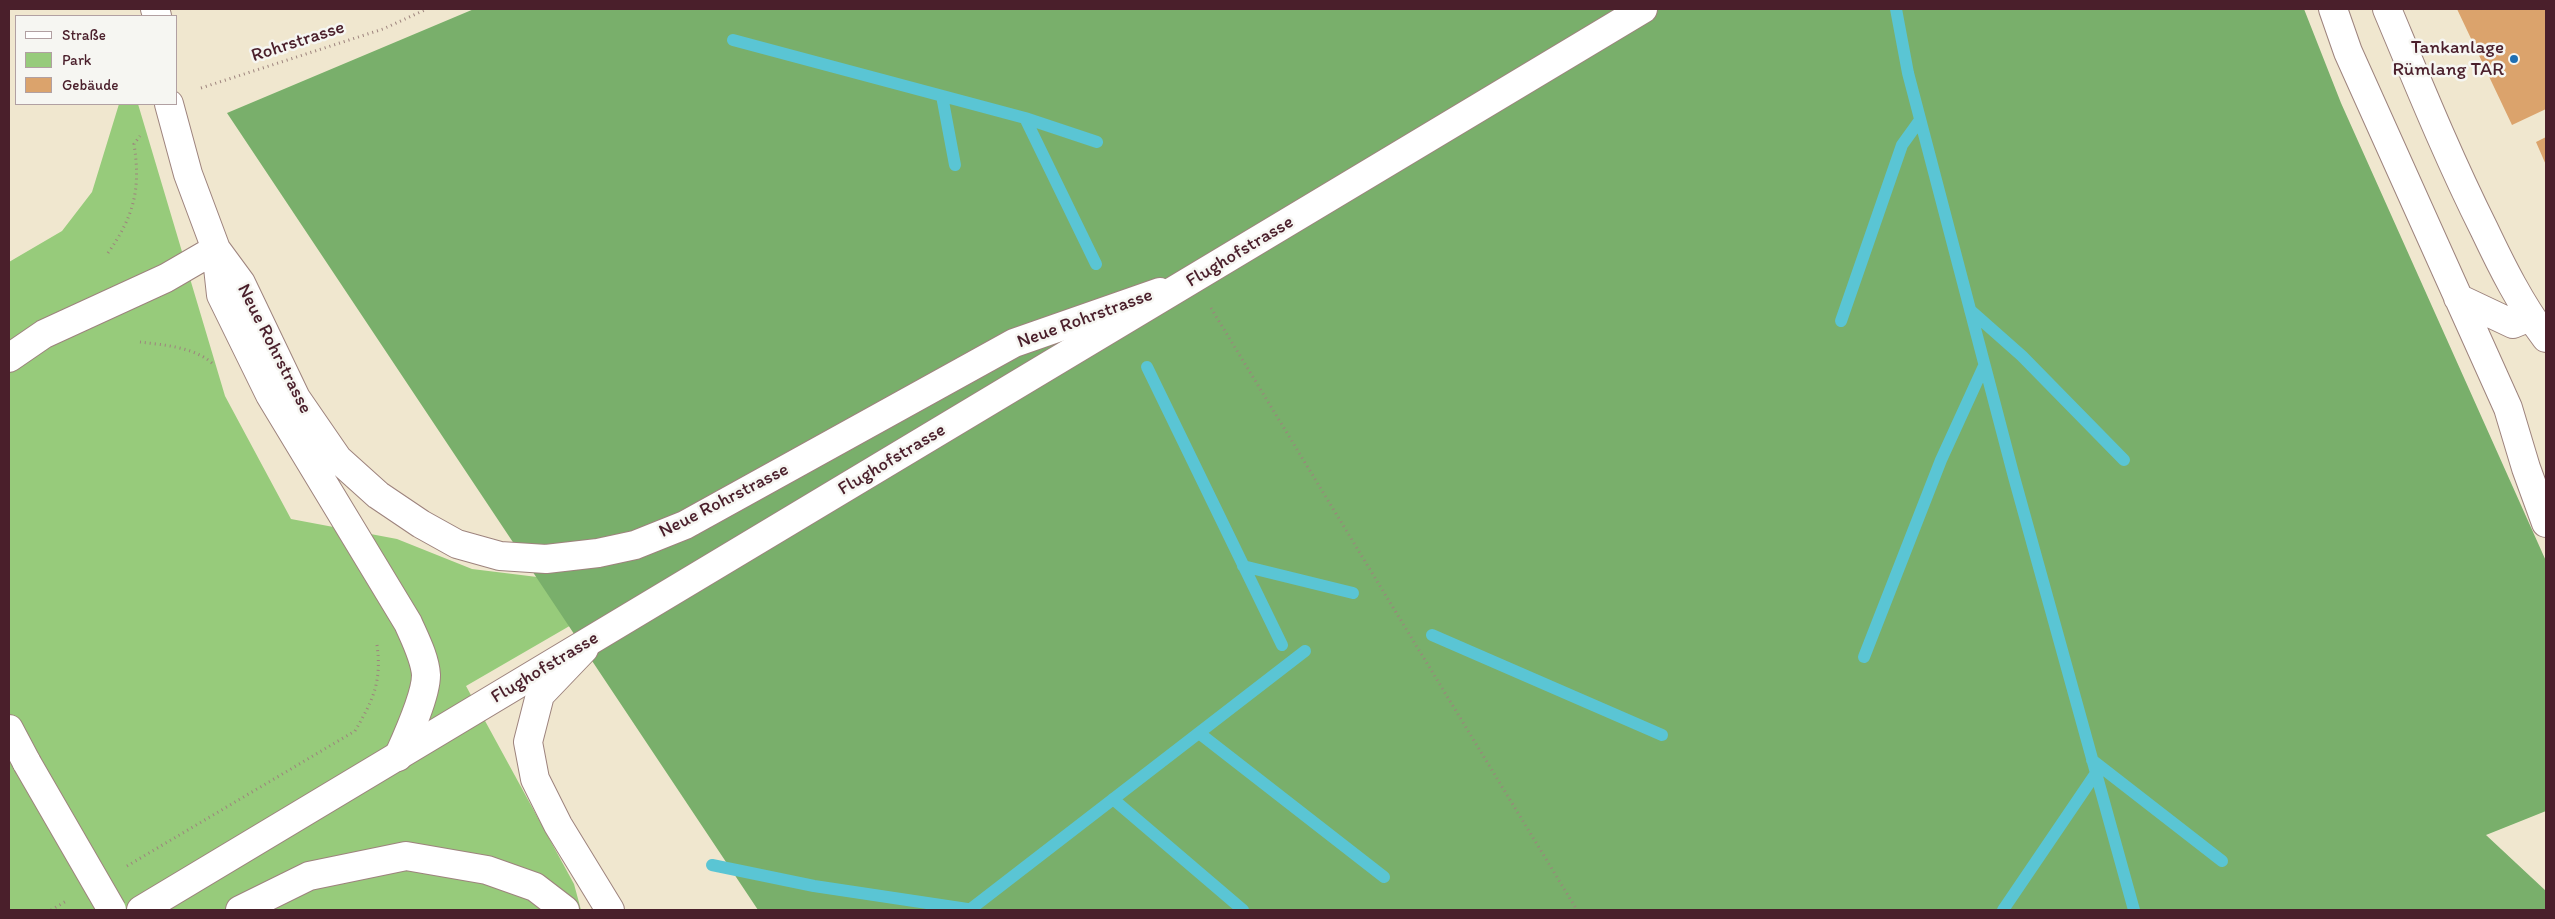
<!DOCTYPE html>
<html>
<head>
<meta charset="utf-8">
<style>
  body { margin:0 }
  #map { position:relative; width:2555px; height:919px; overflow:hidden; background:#f0e7cf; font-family:Itim,sans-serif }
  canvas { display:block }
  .frame { position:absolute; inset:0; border:10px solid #4a1f2b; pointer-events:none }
  .legend { position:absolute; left:15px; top:15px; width:162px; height:90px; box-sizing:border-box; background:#f6f6f2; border:1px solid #b1a0a2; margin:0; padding:6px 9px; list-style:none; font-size:15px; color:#4a1f2b }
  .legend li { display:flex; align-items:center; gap:10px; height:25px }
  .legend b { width:25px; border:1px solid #b1a0a2 }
</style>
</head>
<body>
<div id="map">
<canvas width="2555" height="919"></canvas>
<div class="frame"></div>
<ul class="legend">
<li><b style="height:6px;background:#fff"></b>Straße</li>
<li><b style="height:14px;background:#97cb7b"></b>Park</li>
<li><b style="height:14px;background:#dba36c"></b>Gebäude</li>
</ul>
</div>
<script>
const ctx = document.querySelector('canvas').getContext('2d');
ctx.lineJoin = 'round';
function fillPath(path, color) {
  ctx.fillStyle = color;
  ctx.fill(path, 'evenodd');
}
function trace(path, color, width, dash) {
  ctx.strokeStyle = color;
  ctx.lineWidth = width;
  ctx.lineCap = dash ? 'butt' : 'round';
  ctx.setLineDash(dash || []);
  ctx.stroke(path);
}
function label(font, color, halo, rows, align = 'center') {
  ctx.font = font + ' Itim,sans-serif';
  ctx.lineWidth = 5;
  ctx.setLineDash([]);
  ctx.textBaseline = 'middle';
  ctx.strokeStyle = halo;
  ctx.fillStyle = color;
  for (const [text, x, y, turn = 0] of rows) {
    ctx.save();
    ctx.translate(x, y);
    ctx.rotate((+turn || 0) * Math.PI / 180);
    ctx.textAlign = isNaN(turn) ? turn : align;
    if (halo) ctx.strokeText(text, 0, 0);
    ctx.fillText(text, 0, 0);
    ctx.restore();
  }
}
fillPath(new Path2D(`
  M119,104H138L225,396L291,519L397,539L472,569L578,582L642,584L466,686L574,884L581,910H9V262L62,231L92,192Z`), '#97cb7b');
fillPath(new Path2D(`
  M474,9H2304L2341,103L2546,561V811L2486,835L2546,891V910H758L227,113Z`), '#79af6b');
trace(new Path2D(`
  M1896,9L1908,73L2014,477L2134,910
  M733,40L1025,118L1097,142
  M942,96L955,165
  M1025,118L1096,264
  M1970,310L2022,356L2124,460
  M1841,321L1902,145L1920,120
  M1147,367L1282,645
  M1243,566L1353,593
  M1432,635L1662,735
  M1864,657L1941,460L1984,366
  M1199,733L1384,877
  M2092,760L2222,861
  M1113,799L1243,910
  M712,865L814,886L974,910
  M972,908L1305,651
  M2003,910L2096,773`), '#5ac5d4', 12);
fillPath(new Path2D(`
  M2457,9H2546V109L2512,125Z
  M2546,137V165L2536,142Z`), '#dba36c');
const minor = new Path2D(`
  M155,9L157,16
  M2333,9L2348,52L2508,408L2526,468L2546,523
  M2387,9C2418,83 2448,157 2484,229C2502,267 2521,305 2546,338
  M169,104L188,174L216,249L221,295L270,395L408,623C415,639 425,658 426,675C426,696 407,737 398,757
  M216,249L241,283L296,398L338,459L378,495L421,524L457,544L500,556L546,559L598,553L635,545L685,525L1014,343L1160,292
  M2458,298L2513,324L2530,317
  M9,358L44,334L166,278L216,249
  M584,649L540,695L528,742L535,779L558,825L610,910
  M9,729L27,763
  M240,910L309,876L406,856L487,870L535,887L565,910`);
const major = new Path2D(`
  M141,910L1643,9`);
trace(minor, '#9d837d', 30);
trace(major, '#9d837d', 30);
trace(new Path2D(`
  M201,88L383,29L427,9
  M108,253C134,216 141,189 134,144L140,136
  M1211,308L1577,910
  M140,342C164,345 196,347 214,365
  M127,866L355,731C373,700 382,682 377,645
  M51,910L68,900`), '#9d837d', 3, [1, 4]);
trace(minor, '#fff', 28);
trace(major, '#fff', 28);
const minorBridge = new Path2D(`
  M27,763L112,910`);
trace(minorBridge, '#9d837d', 30, []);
trace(minorBridge, '#fff', 28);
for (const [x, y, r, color] of [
  [2514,59,5,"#1f6fb2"]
]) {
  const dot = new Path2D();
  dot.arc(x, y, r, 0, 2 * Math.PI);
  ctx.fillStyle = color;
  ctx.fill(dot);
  trace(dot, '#f6f6f2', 2);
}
label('19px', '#4a1f2b', '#f6f6f2', [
  ["Rohrstrasse",298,42,-18],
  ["Flughofstrasse",1240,252,-31],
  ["Neue Rohrstrasse",1085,319,-20],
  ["Neue Rohrstrasse",274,349,63],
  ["Flughofstrasse",892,460,-31],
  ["Neue Rohrstrasse",724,501,-27],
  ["Flughofstrasse",545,668,-31]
]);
label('19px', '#4a1f2b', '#f6f6f2', [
  ["Tankanlage",2504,48],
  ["Rümlang TAR",2504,70]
], 'right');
</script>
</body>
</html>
